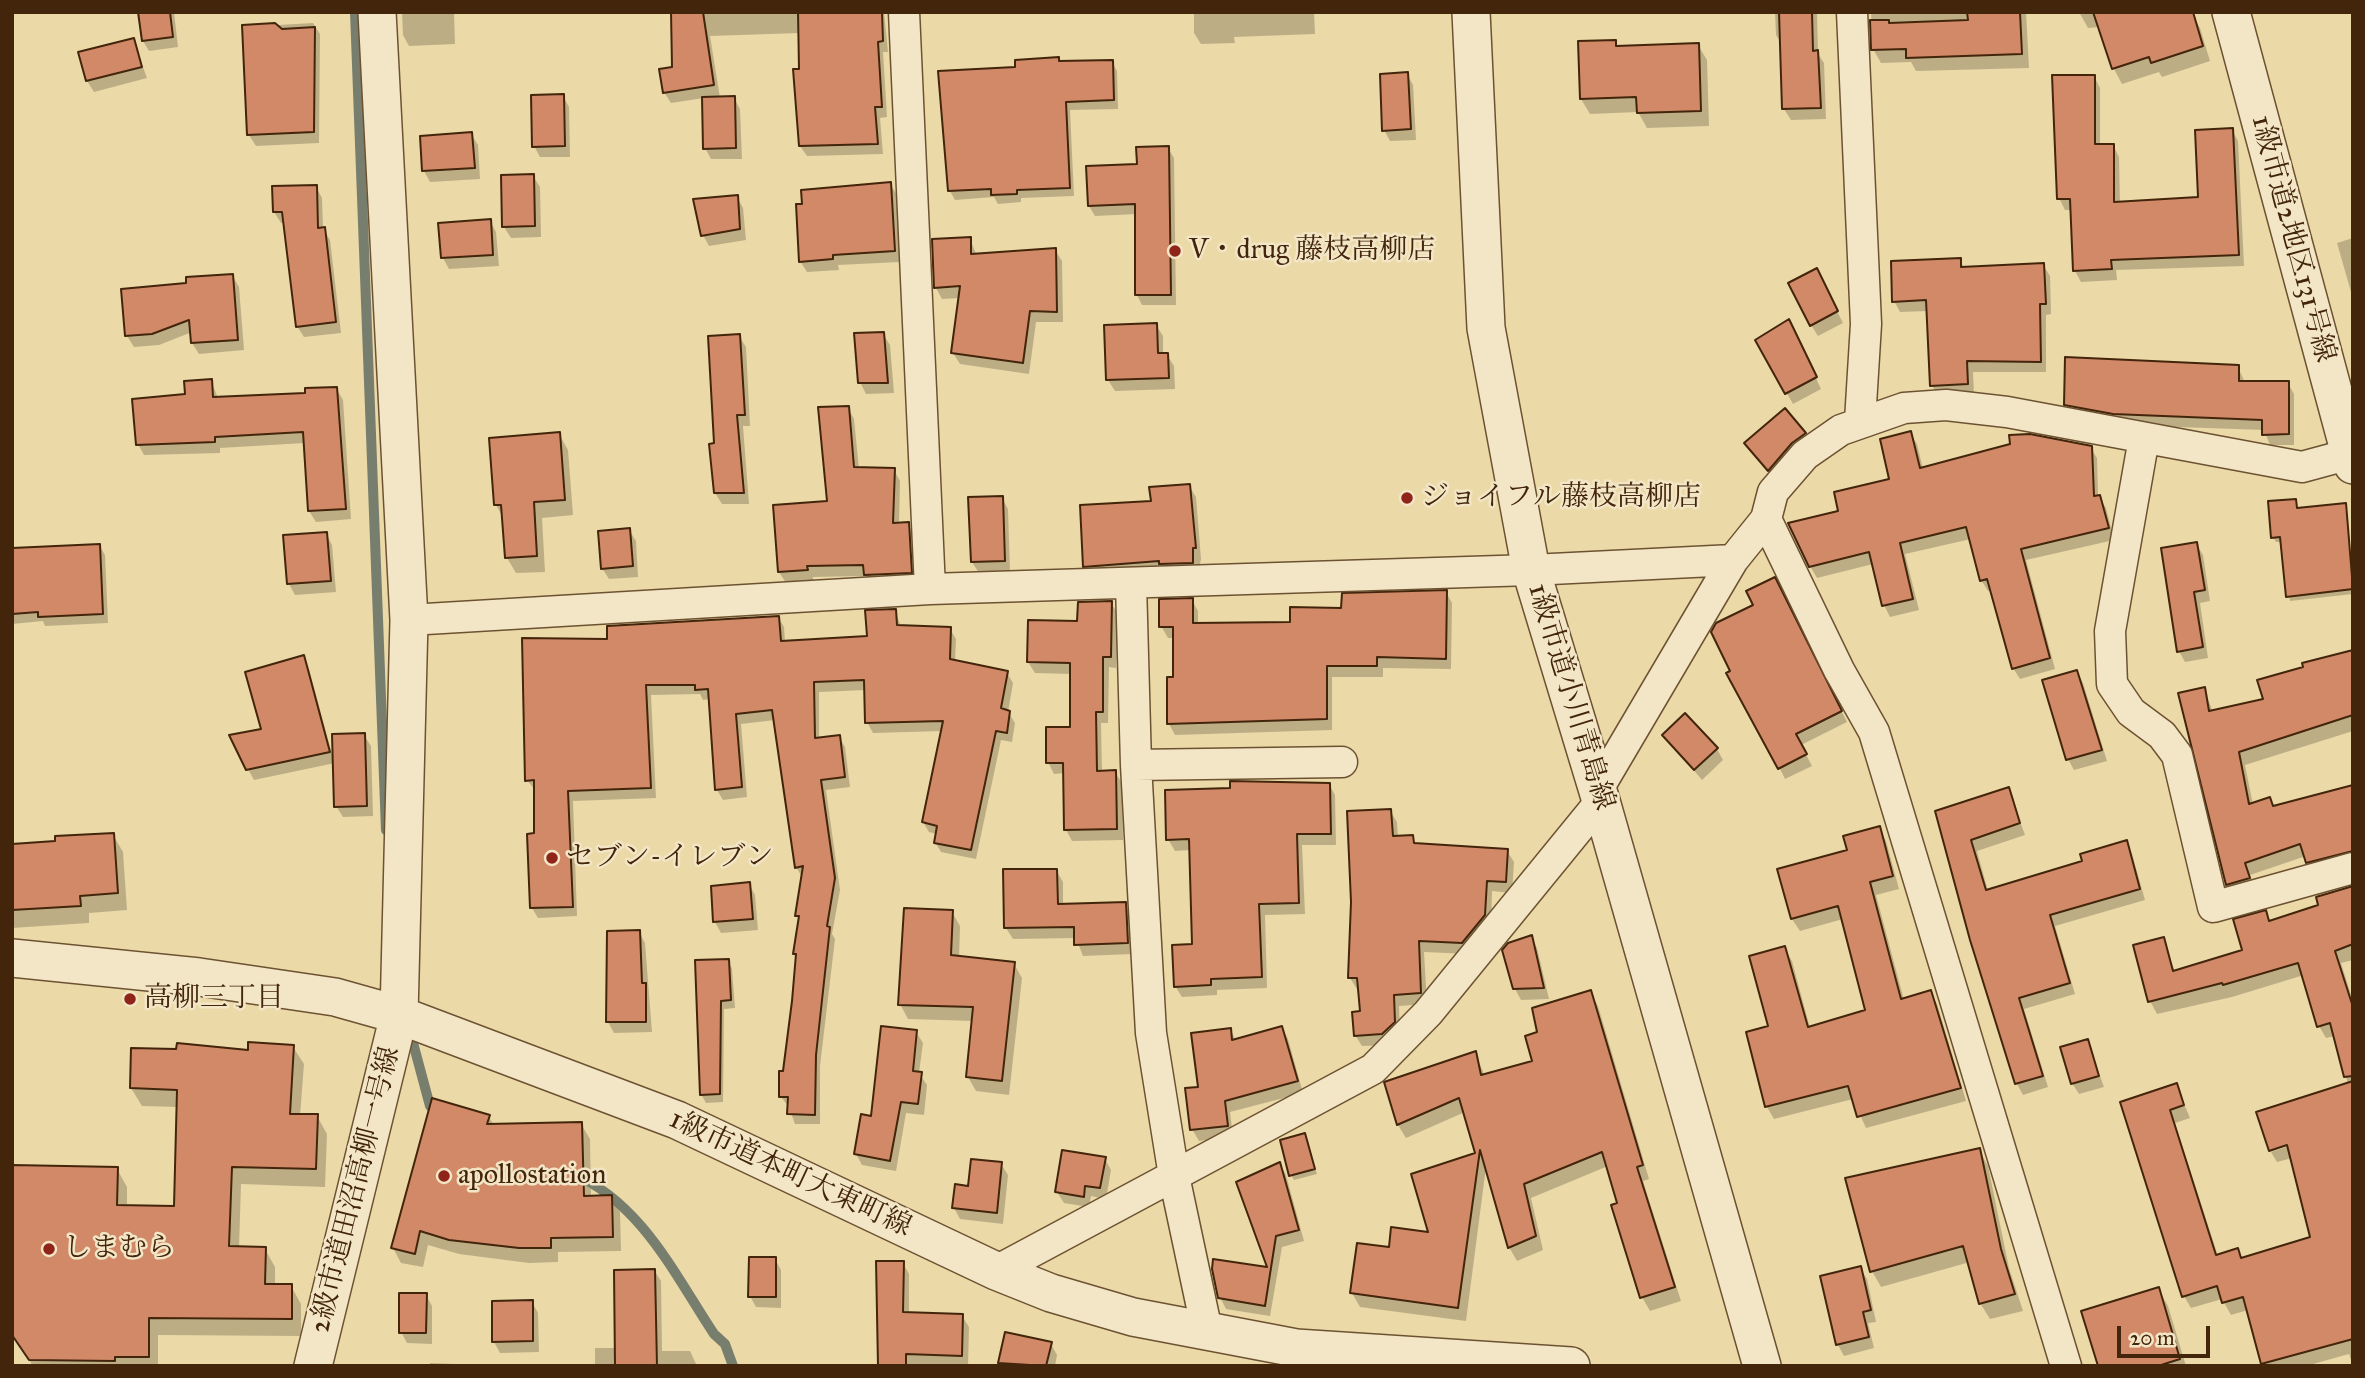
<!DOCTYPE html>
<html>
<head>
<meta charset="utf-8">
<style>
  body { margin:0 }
  #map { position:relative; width:2365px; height:1378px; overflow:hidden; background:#ebd9a7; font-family:"IM FELL Great Primer",serif }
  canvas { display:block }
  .frame { position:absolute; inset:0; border:14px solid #43250b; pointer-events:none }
  .scale { position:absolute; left:2117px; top:1326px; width:93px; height:32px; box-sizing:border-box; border:4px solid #43250b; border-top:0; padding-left:9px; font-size:21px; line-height:24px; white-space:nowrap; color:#43250b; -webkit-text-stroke:5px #f2e6c6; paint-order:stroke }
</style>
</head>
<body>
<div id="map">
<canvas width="2365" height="1378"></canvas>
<div class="frame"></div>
<div class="scale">20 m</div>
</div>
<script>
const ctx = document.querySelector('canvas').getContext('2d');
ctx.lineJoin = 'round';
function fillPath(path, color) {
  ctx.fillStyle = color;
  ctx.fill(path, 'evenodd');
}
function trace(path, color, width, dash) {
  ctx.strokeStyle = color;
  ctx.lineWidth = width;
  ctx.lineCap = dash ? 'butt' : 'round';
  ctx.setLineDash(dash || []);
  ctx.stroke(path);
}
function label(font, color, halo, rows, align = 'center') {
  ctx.font = font + ' "IM FELL Great Primer","Noto Serif JP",serif';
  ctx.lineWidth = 5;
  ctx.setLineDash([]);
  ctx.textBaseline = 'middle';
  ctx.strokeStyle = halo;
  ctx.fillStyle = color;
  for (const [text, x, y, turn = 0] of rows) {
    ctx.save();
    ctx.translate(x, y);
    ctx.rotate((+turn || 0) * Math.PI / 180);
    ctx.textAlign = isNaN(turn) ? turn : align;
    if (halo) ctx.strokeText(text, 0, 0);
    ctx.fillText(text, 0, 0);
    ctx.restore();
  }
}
fillPath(new Path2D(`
  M141,12H174L178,47L149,51L143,41Z
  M402,12H454L455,44L409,46L403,35Z
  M672,12H884L888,52H883L887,117L880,118L883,154L807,156L800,146V33L710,36L720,98H734L740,109L742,159H711L705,148L704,98L671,103L664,92L674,69Z
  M1194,12H1314L1315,34L1234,37L1235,43L1201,44L1194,33Z
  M1775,12H1817L1818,54L1824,63L1826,119L1791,120L1784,109L1782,44L1776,35Z
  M1871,12H2026L2029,68L1916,71L1911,62L1881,63L1873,49Z
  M2079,12L2191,13L2200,28L2210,61L2162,77L2159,72L2122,84L2114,69L2100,27L2088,28Z
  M313,23L320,34L319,143L256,146L249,135L244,27Z
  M133,40L147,78L94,92L87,81Z
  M1615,42L1619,48L1698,45L1707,60L1709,126L1647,128L1638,112L1590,114L1581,99Z
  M1058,59L1060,63L1112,62L1117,71L1118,109L1070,110L1074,196L1021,198V202L998,204L994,197L955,200L950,191L940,73L1017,69Z
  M1407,74L1413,85L1416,140L1390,141L1384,130Z
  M2094,76L2100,88V146L2113,145L2119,157L2120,204L2200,199L2232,130L2238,141L2244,266L2116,270L2117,280L2081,282L2075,271L2072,210H2065L2059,198Z
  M563,96L569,107L570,157H540L534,146Z
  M471,134L478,145L480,179L430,182L424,171Z
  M1168,148L1174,158L1176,305H1142L1137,295V214L1095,216L1089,206L1138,166Z
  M533,176L540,187L541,237L511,238L504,227Z
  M890,184L897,195L900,262L838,265L839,270L807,272L800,261Z
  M316,187L322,198L323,229L330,240L341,333L304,337L297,326L285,223H281L274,212Z
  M737,197L743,208L746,240L709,246L703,235Z
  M490,221L496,232L499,266L449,269L443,258Z
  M2353,238V299L2337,243Z
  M970,239L977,256L1055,250L1062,261L1063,322H1036L1029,374L960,364L953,353L960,298L942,299L936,288Z
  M1960,260L1964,268L2043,265L2050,276L2051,314L2046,315V372H1973L1974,395L1938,397L1932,385L1928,311L1900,312L1894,301Z
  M232,275L239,287L244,350L199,354L192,343V332L159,345L134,347L127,336L188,285Z
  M1822,282L1843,323L1818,336L1811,325Z
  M1156,325L1163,336V355H1167L1174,366L1175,389L1115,391L1108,380Z
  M1795,333L1821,389L1793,404L1757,341Z
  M883,334L890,345L894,393L866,394L860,382Z
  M739,336L746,347L750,426H743L749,504H722L715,493Z
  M2238,367L2245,383H2288L2294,394V445H2270L2264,430L2120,425L2072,416L2066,404Z
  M211,381L218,398L307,394L336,388L343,400L351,519L316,522L309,511L305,443L220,448V453L144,455L138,444L187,395Z
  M848,408L854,419L859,469L894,470L900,481L899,524H908L914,535L917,583L872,586L866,576L813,577V581L786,583L779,572L828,503Z
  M1910,433L1917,444L1923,469L2090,447L2097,458L2098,495L2106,508L2114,540L2026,560L2055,669L2020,679L2013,668L1992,590L1988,591L1981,580L1971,539L1905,554L1919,610L1890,617L1884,605L1873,564L1817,578L1810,566L1840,512L1891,480Z
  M559,434L568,450L573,515L542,518L545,572L516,573L507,558L504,519L496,505Z
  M1805,434L1811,445L1775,480L1747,443Z
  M1189,486L1196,497L1201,559L1198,574L1091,577L1085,566L1152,503Z
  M1002,498L1008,509L1010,572L979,573L972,562Z
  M2295,500L2298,509L2345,505L2353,594L2290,601L2282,542H2276L2273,537Z
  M629,530L636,541L638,577L609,579L602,568Z
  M326,533L332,545L336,592L295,595L289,584Z
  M2196,544L2203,555L2210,601L2200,603L2208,658L2185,662L2179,651Z
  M99,545L105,555L108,623L45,626L43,621L12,624V587Z
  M1780,591L1847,722L1801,745L1812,766L1785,779L1732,671Z
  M1446,592L1452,603L1451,669L1383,668V677H1332V730L1175,735L1169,724L1175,679V638H1168L1161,626L1192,600L1198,611V624H1291L1343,610Z
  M1111,603L1118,614L1116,668L1109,667L1108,723H1101L1102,772H1115L1122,783L1123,840L1072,841L1066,830L1065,773L1054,774L1048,762L1071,728V674L1035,673L1028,662Z
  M895,610L901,627L950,629L956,639L955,662L1007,673L1013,683L1008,712L1015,723L1012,742L1001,740L976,859L941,852L935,842L937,834L929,832L923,822L943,731L873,733L867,722L866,690L819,692V739L839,737L845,747L850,787L826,790L840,890L832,934L835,939L820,1066V1124H795L789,1107L781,1097L797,958L795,953L802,877L796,867L775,720L741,724L747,797L723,800L717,790L710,699L703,700L700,694L651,695L656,798L573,801L577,916L538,918L532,908L535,790L527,780L609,641L778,617L784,627L785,642L868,638Z
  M2353,651V731L2245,765L2253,805L2274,808L2353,786V866L2315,875L2306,856L2250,875L2256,891L2235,897L2227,885L2180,694L2204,689L2213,712L2265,701Z
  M303,658L309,669L333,758L364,735L371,746L373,816L343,817L336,806L335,763L254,780L248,769L264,730Z
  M2077,672L2083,683L2107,761L2074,770L2068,759Z
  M1664,735L1717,749L1723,760L1702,780Z
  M1329,784L1335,795L1336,845H1302L1305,914L1265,915L1267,988L1217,990V995L1182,997L1175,986L1194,946L1191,850L1175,851L1168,839Z
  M2008,789L2025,835L1977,851L1988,891L2084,862L2126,843L2132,854L2145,900L2055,926L2075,994L2024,1009L2048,1087L2023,1095L2017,1084L1972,940L1937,812Z
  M1390,811L1397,822L1398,838L1412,837L1417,845L1507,851L1514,862L1512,893L1492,891L1491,927L1469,954L1424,952L1427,1004L1399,1006L1400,1034L1389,1045L1362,1046L1355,1035L1362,1013L1360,989H1357L1350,978Z
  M1879,828L1886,841L1899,889L1876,895L1904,1000L1930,992L1937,1004L1966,1101L1866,1128L1853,1099L1774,1119L1767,1107L1748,1033L1770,1027L1784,948L1792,961L1810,1028L1867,1011L1843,919L1800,931L1792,919L1849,852Z
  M113,835L123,852L127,910L89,913V923L12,928V845Z
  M1056,870L1063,882V906L1125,904L1131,915L1133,954L1083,956L1076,938L1013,939L1006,928Z
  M749,884L755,895L758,930L721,933L715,922Z
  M2353,886V960L2341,963L2353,1001V1366L2349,1354L2306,1366H2264L2248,1310L2231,1315L2222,1299L2191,1308L2184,1296L2122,1103L2176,1085L2190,1118L2175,1123L2218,1256L2238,1251L2243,1260L2312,1238L2292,1158L2277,1162L2271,1152L2295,1144L2348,1084L2335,1036L2326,1038L2319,1026L2304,975L2232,997L2157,1014L2150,1001L2163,939L2175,972L2244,951L2265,913L2270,922L2320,906Z
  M952,912L960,926L959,958L1014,964L1022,978L1009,1095L976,1091L968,1077L974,1021L908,1019L900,1004Z
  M639,932L645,943L652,1032L614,1033L608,1022Z
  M1531,937L1537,948L1549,999L1521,1000L1515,989Z
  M728,960L732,969L735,1008L724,1009L723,1102L706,1103L701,1094Z
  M1590,992L1598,1006L1649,1179L1643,1181L1681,1301L1650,1311L1642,1297L1608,1166L1531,1198L1543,1250L1517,1261L1509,1247L1486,1167L1466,1321L1360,1307L1352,1293L1390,1249L1430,1234L1477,1155L1465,1112L1406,1138L1398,1125L1386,1083L1475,1053L1485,1076L1534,1062L1539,1033Z
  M1282,1028L1288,1039L1303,1093L1230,1112L1233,1137L1199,1141L1192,1129L1200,1089L1230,1029L1236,1041Z
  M916,1032L923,1043L919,1073L927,1085L924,1115L906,1113L896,1171L862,1165L856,1154Z
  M2087,1041L2104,1087L2079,1094L2072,1083Z
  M293,1047L304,1064L300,1116H317L327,1134L325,1187L241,1184L239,1248L265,1249L275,1267V1286H291L301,1304V1336L158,1335V1366H33L12,1334L117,1169L127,1187V1207L175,1208L179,1107L142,1106L131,1088L250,1052Z
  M488,1116L494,1125L581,1124L590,1139L591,1197H611L620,1212L621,1251L558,1252V1262L529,1263L459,1254L428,1245L423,1267L401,1263L393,1248Z
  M1305,1135L1317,1174L1294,1180L1291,1175Z
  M1979,1150L1988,1166L2009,1268L2023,1311L1990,1319L1980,1303L1970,1262L1881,1287L1872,1271Z
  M1105,1159L1111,1170L1106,1199L1091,1196L1089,1207L1064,1203L1057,1192Z
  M1001,1164L1008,1175L1003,1224L960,1219L954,1208L969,1188Z
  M1280,1164L1286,1175L1304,1241L1282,1247L1270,1316L1226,1309L1220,1297L1269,1270Z
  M775,1259L781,1270V1308L756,1307L750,1296Z
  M903,1263L909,1274V1314L962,1316L969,1327L968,1366H880Z
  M1860,1268L1867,1279L1876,1322L1868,1323L1874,1348L1844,1356L1838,1345L1822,1278Z
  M654,1270L661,1281L662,1351H690L697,1366H595V1348H617Z
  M2158,1289L2168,1306L2186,1366H2099Z
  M426,1295L432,1306V1344L407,1343L401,1332Z
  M532,1302L538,1313L539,1352L500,1353L494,1342Z
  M1051,1344L1057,1355L1055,1366H1002L1000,1362Z
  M430,1363L455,1364L456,1366H430Z`), '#0003');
trace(new Path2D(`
  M355,12L386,830
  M409,1028L430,1106L440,1114
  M572,1173C642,1204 673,1272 714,1334L725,1344L733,1366`), '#777e6d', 10);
const building = new Path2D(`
  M138,12H170L173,37L142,41Z
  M671,12H703L714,85L663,93L659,69L672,67Z
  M798,12H882L883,41L878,42L882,107H875L878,144L799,146L793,69H799Z
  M1779,12H1812L1813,51L1818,50L1821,108L1782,109Z
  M1967,12H2020L2022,54L1906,58V49L1871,50L1870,20H1889V23L1968,20Z
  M2093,12H2193L2203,46L2151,63L2149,57L2112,69Z
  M275,23L282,29L315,27L314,132L247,135L242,25Z
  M134,38L142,67L86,81L78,52Z
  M1616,40V46L1699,43L1701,111L1637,113L1636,97L1580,99L1578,41Z
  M1059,57V61L1113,60L1114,100L1066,102L1070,188L1017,190V194L991,195V189L948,191L938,71L1015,67V60Z
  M1408,72L1411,129L1382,131L1380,74Z
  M2052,75H2095V144H2114V202L2198,197L2195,130L2233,128L2239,255L2111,260L2112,269L2073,271L2070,199H2057Z
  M564,94L565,146L532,147L531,95Z
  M735,96L736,148L703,149L702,97Z
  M472,132L475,168L422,171L420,136Z
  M1169,146L1171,295H1135V204L1088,206L1086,166L1137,164L1136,147Z
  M534,174L535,226L502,227L501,175Z
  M891,182L895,251L833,255V259L799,262L796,204H802L801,190Z
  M317,185L318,228L325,227L336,322L296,327L282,212H273L272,186Z
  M738,195L740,229L701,236L693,199Z
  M491,219L493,255L441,258L438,223Z
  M971,237V254L1056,248L1057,312L1030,311L1023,363L951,353L960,286L934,288L932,239Z
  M1961,258V267L2044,263L2046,304H2040L2041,362L1967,361L1968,384L1930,386L1926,300L1892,302L1891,261Z
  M1817,268L1838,311L1810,326L1788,283Z
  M233,274L238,340L191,343L189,320L152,334L125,336L121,289L186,283V277Z
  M1789,319L1817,377L1785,394L1755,340Z
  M1157,323L1158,353H1168L1169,378L1106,380L1104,325Z
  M884,332L888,383H858L854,333Z
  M740,334L745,415H737L744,493H714L709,444L714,443L708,336Z
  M2065,357L2239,365V381H2289V434L2262,435V420L2113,414L2064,405Z
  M212,379L213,397L305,393V388L337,387L346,509L308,511L303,432L215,437V442L136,445L132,399L185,394L184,381Z
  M849,406L854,467L895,468L893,523L909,522L912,573L864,575L863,565L807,566L808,570L778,572L773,505L827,501L818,407Z
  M1785,408L1806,433L1792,443L1768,471L1744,443Z
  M1911,431L1920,468L2010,444L2009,435L2030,434L2092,446L2094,496L2100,495L2109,528L2021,549L2050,658L2012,669L1987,579L1980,581L1966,527L1900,543L1913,599L1882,606L1869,552L1809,567L1788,523L1838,511L1834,492L1889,479L1880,439Z
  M560,432L565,500L534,502L537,556L505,558L501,505H494L489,438Z
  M1190,484L1196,548H1193V563L1159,564V561L1083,567L1080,505L1151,501L1149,487Z
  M1003,496L1005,561L971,562L968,497Z
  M2296,499L2297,508L2346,503L2353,589L2286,597L2280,537L2271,538L2268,501Z
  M630,528L633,566L601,569L598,531Z
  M327,532L331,581L287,584L283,535Z
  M2197,542L2205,590L2194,592L2203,647L2177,652L2161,548Z
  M100,544L103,614L38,617V612L12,614V548Z
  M1775,577L1842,711L1796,734L1807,754L1778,769L1726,673L1730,671L1711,632L1716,623L1753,605L1746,591Z
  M1447,590L1446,659L1377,657V666H1327V719L1167,724V677H1173V627H1159V599L1193,598V623L1290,622V607L1341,608L1342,593Z
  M1112,601L1111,657H1103V712H1096L1097,771L1116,770L1117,829L1064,830L1063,763H1046V727H1070V663L1027,662L1028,620L1077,621L1078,602Z
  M896,609L897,625L951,627L950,659L1008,671L1001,708L1010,711L1007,733L996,731L971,850L934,843L937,826L922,822L943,721L865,723L864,680L814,682L815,738L840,735L845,777L821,780L835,878L827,926L830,927L816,1055L815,1115L787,1114L788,1097H779V1071H783L792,1001L796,954H793L799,916H795L803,866L795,868L772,710L736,714L742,787L715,790L708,689L695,690V685H646L651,788L568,791L573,907L530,908L527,834L534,833V780L525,781L522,638L607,639V626L779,616L781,641L867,636L865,610Z
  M2353,650V715L2239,752L2249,804L2270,797L2273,806L2353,785V851L2306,863L2300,844L2245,863L2250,878L2226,885L2178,693L2205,687L2209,711L2263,699L2257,680L2303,667L2302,663Z
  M304,655L330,752L246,770L229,735L261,729L245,672Z
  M2077,670L2102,750L2066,760L2042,680Z
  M1685,713L1718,748L1694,770L1662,735Z
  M365,733L367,806L334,807L332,734Z
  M1230,781L1330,783L1331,834H1297L1299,903L1259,904L1262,977L1211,979V985L1174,987L1172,945L1192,944L1189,839L1166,840L1165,790L1230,788Z
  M2009,787L2020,823L1971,840L1986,890L2082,861L2080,854L2127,840L2140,889L2050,915L2070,983L2019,998L2043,1076L2015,1084L1970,940L1935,811Z
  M1391,809L1393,836L1413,835L1414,843L1508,849L1506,882L1487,881L1485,915L1462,943L1419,941L1421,993L1394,995L1395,1022L1382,1034L1354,1036L1352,1012L1360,1011L1357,978H1348L1351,902L1347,811Z
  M1880,826L1893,876L1870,882L1901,999L1931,990L1961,1088L1857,1117L1848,1086L1765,1107L1746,1032L1768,1026L1749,956L1785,946L1808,1027L1865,1010L1838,906L1791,919L1777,869L1847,850L1843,836Z
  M114,833L118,893L80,896L81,906L12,910V844L55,841V836Z
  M1003,869H1057L1058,904L1126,902L1128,943L1074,945V927L1004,928Z
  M750,882L753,919L713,922L711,886Z
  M2353,886V944L2335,951L2353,1007V1076L2344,1077L2330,1023L2317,1027L2298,963L2223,985L2222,983L2148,1002L2133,945L2164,937L2173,971L2242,950L2233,919L2266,910L2269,921L2318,905L2316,897Z
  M904,908L953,910L951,955L1015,962L1002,1081L966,1077L973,1007L898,1005Z
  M640,930L642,983H646V1022H606L607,931Z
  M1532,935L1544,988L1513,989L1502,950L1508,943Z
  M729,959L731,1000L721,1001L720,1094L700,1095L695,960Z
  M1591,990L1643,1165L1637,1167L1675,1287L1640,1298L1611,1205L1617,1203L1602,1152L1524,1184L1536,1236L1508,1248L1480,1150L1458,1308L1350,1293L1357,1243L1389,1247L1391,1227L1428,1232L1411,1174L1475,1153L1459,1098L1397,1125L1384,1082L1476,1051L1481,1075L1532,1061L1525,1036L1537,1032L1532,1008Z
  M881,1026L917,1030L913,1071L922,1072L918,1104L901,1102L890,1161L854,1154L861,1114L871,1116Z
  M1282,1026L1298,1081L1225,1101L1228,1126L1190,1130L1185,1088L1198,1087L1191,1033L1231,1028L1232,1040Z
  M2088,1039L2099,1076L2071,1084L2060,1047Z
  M248,1042L294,1045L290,1114H318L316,1169L232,1167L229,1246L266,1247L265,1284H292V1319L149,1318V1357H115V1361L29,1360L12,1335V1165L118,1167L117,1205L174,1206L177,1090L130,1088L131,1048L176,1049L177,1043L248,1050Z
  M2353,1081V1339L2261,1364L2243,1297L2222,1303L2217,1286L2182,1297L2120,1102L2177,1083L2184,1105L2170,1110L2216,1255L2238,1248L2241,1258L2310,1237L2287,1145L2269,1151L2256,1112Z
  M432,1098L490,1115L487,1124L582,1122L584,1196L612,1195L613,1237L551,1238V1248H519L449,1240L420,1231L415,1254L391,1248Z
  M1305,1133L1315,1169L1289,1176L1280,1140Z
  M1980,1148L2001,1249L2015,1294L1979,1304L1963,1246L1870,1272L1845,1178Z
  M1062,1150L1106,1157L1100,1188L1085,1186L1084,1197L1055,1192Z
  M971,1159L1002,1162L997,1213L952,1208L955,1184L968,1186Z
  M1280,1162L1299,1230L1276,1236L1265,1306L1218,1298L1212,1269L1213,1259L1267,1267L1236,1182Z
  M749,1257H776V1297H748Z
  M876,1261H904L903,1312L963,1314L962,1356L906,1354V1366H878Z
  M1861,1266L1871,1310L1863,1312L1869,1337L1836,1345L1820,1276Z
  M655,1269L657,1366H615L614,1270Z
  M2159,1287L2180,1359L2158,1366H2098L2081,1311Z
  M399,1293H427L426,1333H399Z
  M533,1300V1341L492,1342V1301Z
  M1005,1332L1052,1342L1046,1366L998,1363Z`);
fillPath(building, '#d18968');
trace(building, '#43250b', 2);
const minor = new Path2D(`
  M904,12L930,589
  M1852,12L1866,324L1860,421
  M2144,438L2110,631L2112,684L2131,712L2162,735L2177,755L2213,907L2353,868
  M1766,519L1839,670L1874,732L2066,1366
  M1131,583L1136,765L1151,1033L1174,1176L1207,1331
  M409,620L930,589L1531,570L1733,560
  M1136,765L1342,762
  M1598,789L1733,560L1766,519L1773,492L1805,455L1841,430L1904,408L1946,405L2007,412L2302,467L2350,454
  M996,1271L1373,1069L1428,1013L1601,801`);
const tertiary = new Path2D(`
  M1471,12L1486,328L1531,570L1601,801L1762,1366
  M2231,12L2353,465
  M12,958L199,977L335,997L399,1015L677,1120L996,1271L1051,1293L1133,1317L1296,1348L1571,1366
  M313,1366L399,1015L409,620L377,12`);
trace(minor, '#6d5232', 33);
trace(tertiary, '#6d5232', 40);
trace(minor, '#f2e6c6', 30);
trace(tertiary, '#f2e6c6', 37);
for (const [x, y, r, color] of [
  [1175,251,7,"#8f2418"],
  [1407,498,7,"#8f2418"],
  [552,858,7,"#8f2418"],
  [130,999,7,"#8f2418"],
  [444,1176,7,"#8f2418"],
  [49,1249,7,"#8f2418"]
]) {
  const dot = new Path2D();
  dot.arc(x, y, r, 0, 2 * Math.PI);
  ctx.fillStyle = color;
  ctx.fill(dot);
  trace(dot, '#f2e6c6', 2.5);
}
label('28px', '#43250b', '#f2e6c6', [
  ["1級市道2地区131号線",2292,239,75],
  ["1級市道小川青島線",1570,697,73],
  ["1級市道本町大東町線",790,1174,25],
  ["2級市道田沼高柳一号線",356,1190,-76]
]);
label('28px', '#43250b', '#f2e6c6', [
  ["V・drug 藤枝高柳店",1189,251],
  ["ジョイフル藤枝高柳店",1421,498],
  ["セブン-イレブン",566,858],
  ["高柳三丁目",144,999],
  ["apollostation",458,1176],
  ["しまむら",63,1249]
], 'left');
</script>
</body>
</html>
